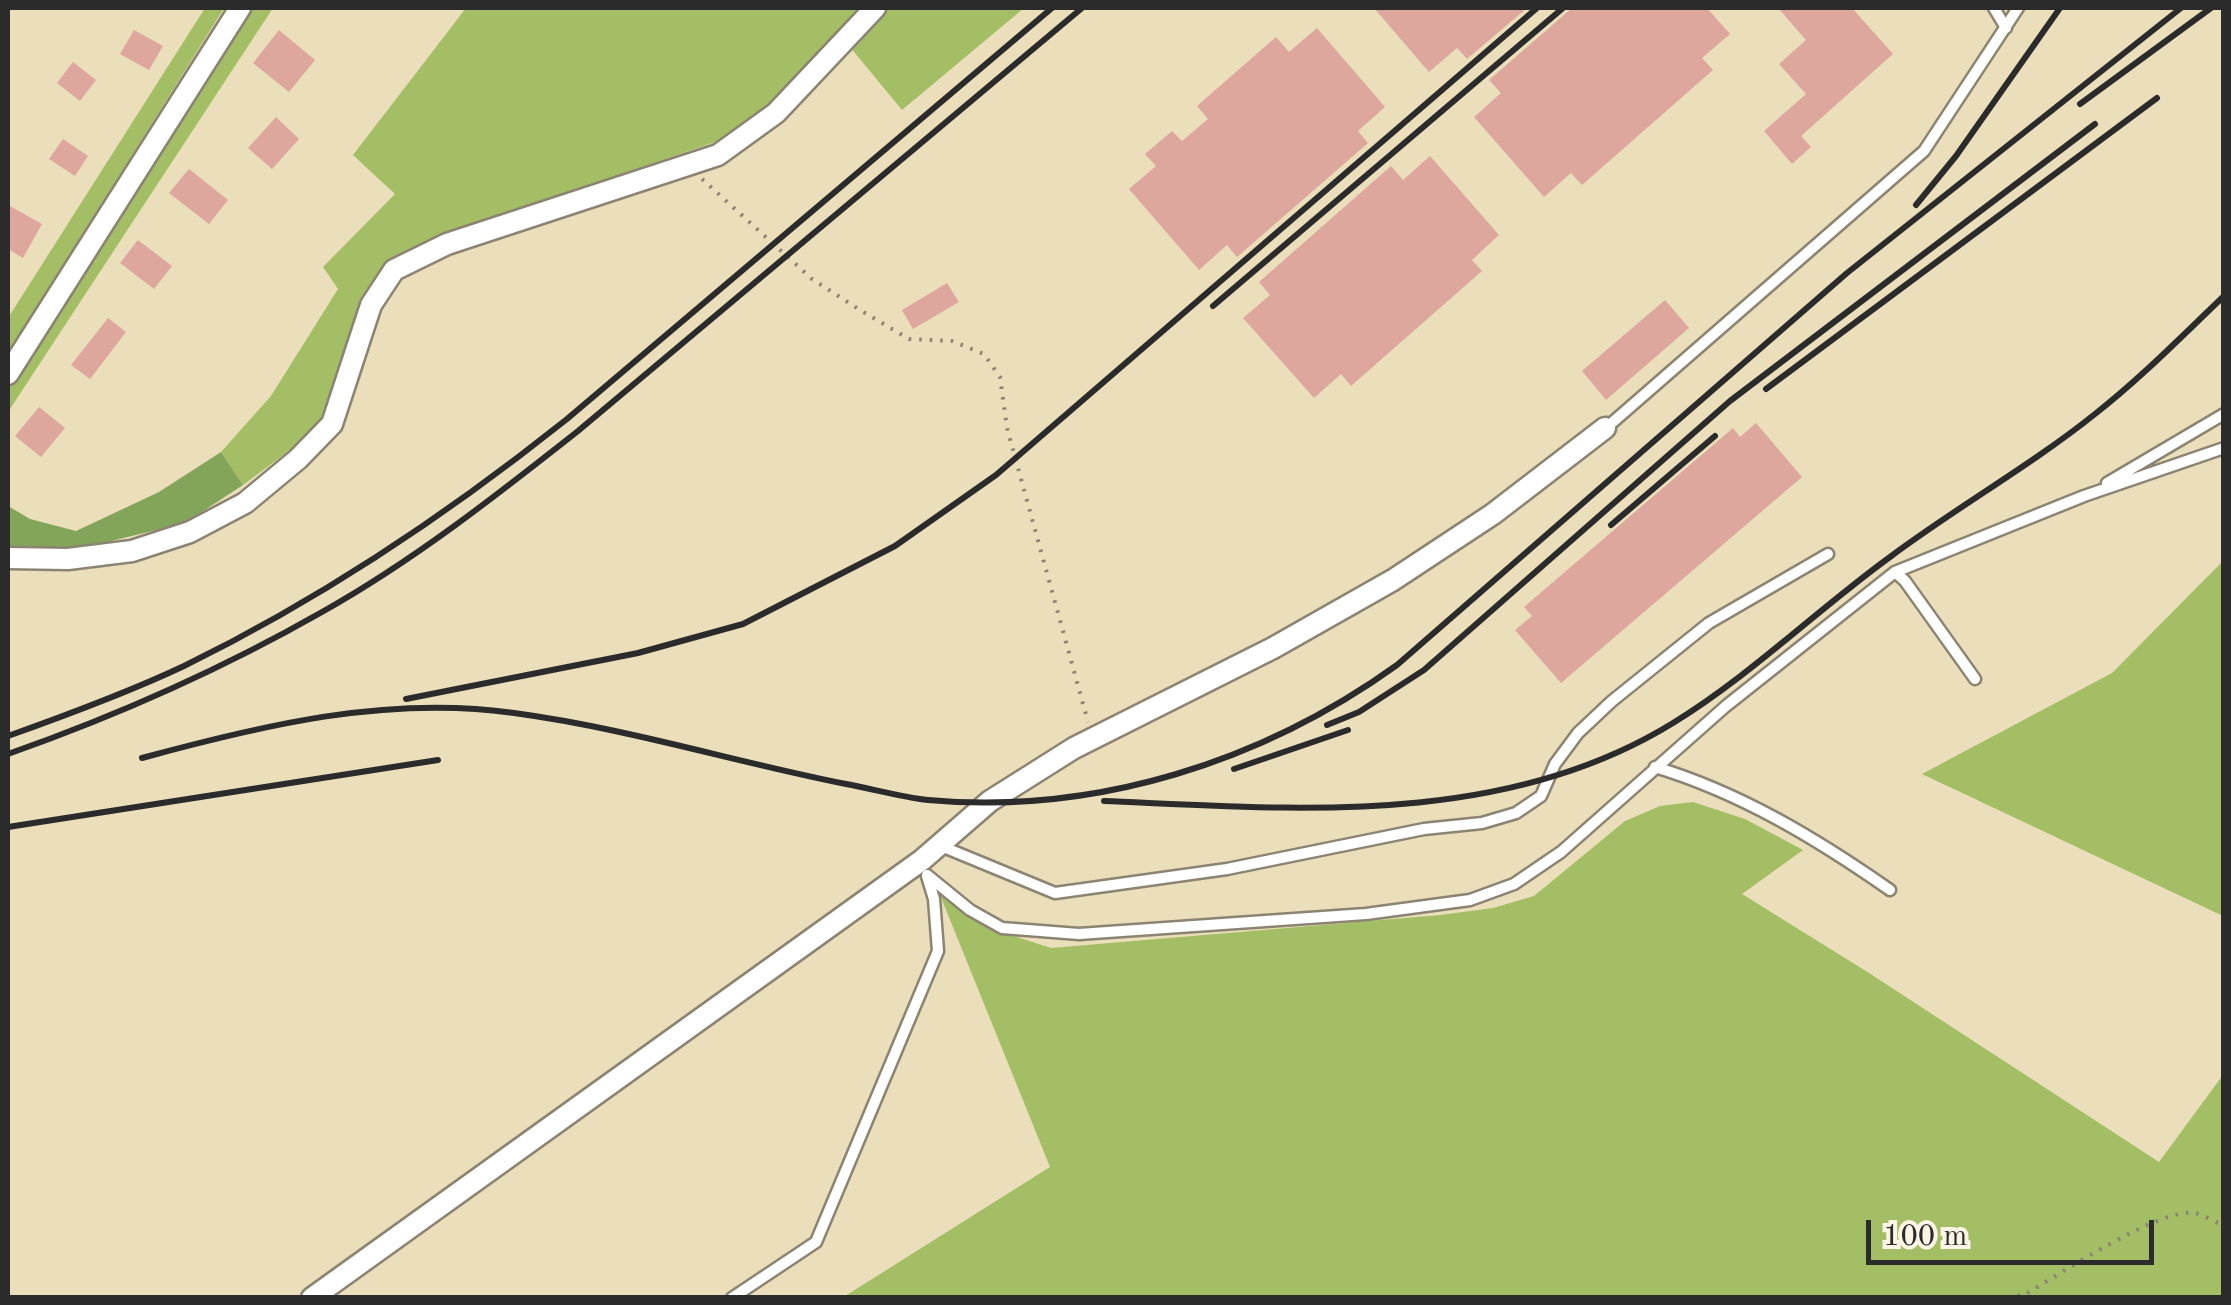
<!DOCTYPE html>
<html>
<head>
<meta charset="utf-8">
<style>
  body { margin:0 }
  #map { position:relative; width:2231px; height:1305px; overflow:hidden; background:#ebdeba; font-family:"Old Standard TT",serif }
  canvas { display:block }
  .frame { position:absolute; inset:0; border:10px solid #2b2b2b; pointer-events:none }
  .scale { position:absolute; left:1866px; top:1220px; width:288px; height:45px; box-sizing:border-box; border:5px solid #2b2b2b; border-top:0; padding-left:12px; font-size:30px; line-height:35px; white-space:nowrap; color:#2b2b2b; -webkit-text-stroke:8px #fcf5e5; paint-order:stroke }
</style>
</head>
<body>
<div id="map">
<canvas width="2231" height="1305"></canvas>
<div class="frame"></div>
<div class="scale">100 m</div>
</div>
<script>
const ctx = document.querySelector('canvas').getContext('2d');
ctx.lineJoin = 'round';
function fillPath(path, color) {
  ctx.fillStyle = color;
  ctx.fill(path, 'evenodd');
}
function trace(path, color, width, dash) {
  ctx.strokeStyle = color;
  ctx.lineWidth = width;
  ctx.lineCap = dash ? 'butt' : 'round';
  ctx.setLineDash(dash || []);
  ctx.stroke(path);
}
fillPath(new Path2D(`
  M205,8H224L8,354V318Z
  M250,8H273L8,412V390Z
  M466,8H867L755,121L718,141L438,237L389,265L361,304L317,430L243,485L221,452L271,396L338,289L323,267L395,194L353,155Z
  M886,8H1024L902,110L850,47Z
  M2223,561V916L1922,774L2112,673Z
  M1693,802L1745,819L1803,850L1742,894L1869,973L2159,1162L2223,1075V1297L842,1298L1050,1167L940,895L1002,928L1011,935L1051,948L1440,915L1493,908L1534,896L1625,821L1660,806Z`), '#a3be64');
fillPath(new Path2D(`
  M221,452L243,485L185,523L66,552L8,551V506L30,519L76,531L159,492Z`), '#82a55a');
fillPath(new Path2D(`
  M1374,8H1527L1467,59L1457,48L1429,72Z
  M1572,8H1707L1730,34L1702,58L1713,70L1582,185L1571,173L1544,197L1474,117L1501,93L1489,80Z
  M1778,8H1852L1893,54L1801,136L1811,147L1792,164L1764,131L1806,94L1779,64L1806,40Z
  M1317,28L1385,107L1358,131L1368,143L1237,257L1227,245L1199,270L1129,189L1156,166L1145,154L1172,131L1182,141L1208,119L1197,106L1276,37L1289,52Z
  M134,30L163,46L149,70L120,54Z
  M279,30L315,60L289,92L253,63Z
  M73,62L96,80L80,101L57,83Z
  M276,117L299,139L272,169L248,148Z
  M63,139L88,156L75,176L49,159Z
  M1430,156L1499,235L1472,260L1482,271L1351,386L1341,374L1314,398L1243,318L1270,295L1259,282L1391,166L1403,180Z
  M189,169L228,200L209,224L169,193Z
  M8,205L42,224L23,258L8,249Z
  M138,240L172,266L154,289L120,263Z
  M947,283L959,302L913,329L902,310Z
  M1665,300L1689,328L1606,400L1582,371Z
  M108,318L126,332L90,379L71,365Z
  M39,407L65,428L41,457L15,436Z
  M1756,423L1802,477L1561,683L1515,630L1532,616L1524,607L1733,428L1740,437Z`), '#dda79e');
const lane = new Path2D(`
  M1994,8L2006,28
  M1606,428L1924,151L2018,8
  M2107,483L2224,414
  M1895,572L1905,581L1975,679
  M1655,767C1741,793 1817,839 1890,890
  M941,846L1055,893L1227,869L1424,829L1482,823L1516,813L1541,796L1555,764L1578,733L1612,701L1709,623L1828,554
  M927,875L970,910L1002,928L1079,934L1366,914L1470,900L1514,884L1561,852L1726,706L1895,572L2084,496L2224,448
  M732,1298L816,1242L938,951L934,899L927,876`);
const street = new Path2D(`
  M8,374L240,8
  M8,558L68,559L132,551L190,532L245,503L298,459L332,424L371,305L394,270L447,244L718,155L776,113L875,8
  M312,1298L922,860L990,801L1074,748L1273,648L1393,580L1493,514L1605,428`);
trace(lane, '#8b8472', 15);
trace(street, '#8b8472', 25);
trace(new Path2D(`
  M702,179L812,279L860,310L909,339L952,341L984,354L1000,377L1007,428L1088,722
  M2007,1298L2026,1294C2060,1274 2158,1208 2195,1213C2204,1215 2215,1222 2224,1226`), '#8b8472', 4, [2.5, 8]);
trace(lane, '#fff', 10);
trace(street, '#fff', 20);
trace(new Path2D(`
  M2080,104L2211,8
  M1916,205L1956,156L2060,8
  M1213,306L1563,8
  M1766,389L2157,98
  M1611,525L1715,436
  M406,699L638,653L743,624L895,546L996,475L1537,8
  M1327,725L1359,712L1424,670L1730,401L2095,124
  M8,736C67,715 127,693 184,666C321,599 448,514 567,419L1052,8
  M8,754C116,716 222,669 322,612C413,561 497,495 578,431L1082,8
  M142,758C263,725 388,695 514,713C626,728 735,762 846,784C873,789 901,797 928,800C1096,815 1262,762 1397,665L1847,273L2181,8
  M1234,769L1348,730
  M1104,801C1295,809 1503,828 1673,723C1751,675 1817,610 1890,557C1957,507 2030,466 2095,414C2141,378 2182,336 2224,296
  M8,827L438,760`), '#2b2b2b', 6);
</script>
</body>
</html>
